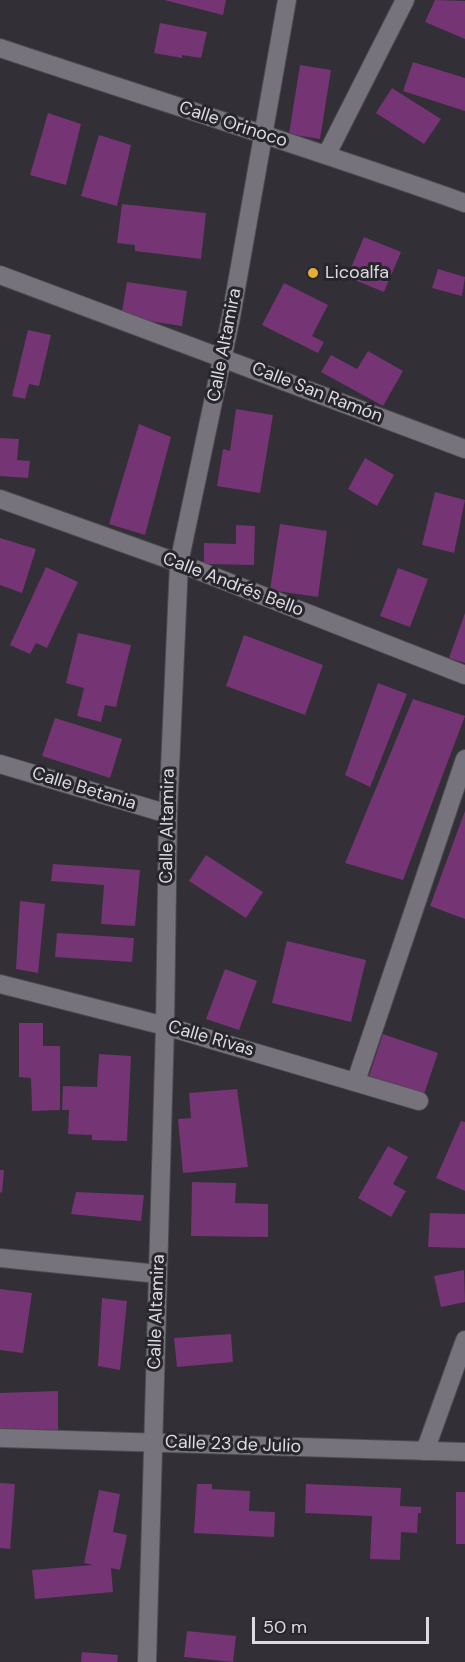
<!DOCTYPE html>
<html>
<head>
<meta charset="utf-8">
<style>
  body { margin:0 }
  #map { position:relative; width:465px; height:1662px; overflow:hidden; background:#322f37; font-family:"DM Sans",sans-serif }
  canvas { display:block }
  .scale { position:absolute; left:252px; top:1617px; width:177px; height:27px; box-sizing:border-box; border:3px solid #dddbe0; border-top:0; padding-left:8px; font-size:18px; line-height:21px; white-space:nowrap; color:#dddbe0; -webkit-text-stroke:4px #28262d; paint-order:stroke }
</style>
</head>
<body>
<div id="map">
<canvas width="465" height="1662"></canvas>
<div class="scale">50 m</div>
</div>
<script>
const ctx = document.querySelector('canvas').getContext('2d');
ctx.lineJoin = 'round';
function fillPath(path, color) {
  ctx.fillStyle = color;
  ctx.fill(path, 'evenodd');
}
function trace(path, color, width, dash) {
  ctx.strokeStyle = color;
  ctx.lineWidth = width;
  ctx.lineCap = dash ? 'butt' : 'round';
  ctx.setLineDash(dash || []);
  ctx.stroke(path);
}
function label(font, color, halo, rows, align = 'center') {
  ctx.font = font + ' "DM Sans",sans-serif';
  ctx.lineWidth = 6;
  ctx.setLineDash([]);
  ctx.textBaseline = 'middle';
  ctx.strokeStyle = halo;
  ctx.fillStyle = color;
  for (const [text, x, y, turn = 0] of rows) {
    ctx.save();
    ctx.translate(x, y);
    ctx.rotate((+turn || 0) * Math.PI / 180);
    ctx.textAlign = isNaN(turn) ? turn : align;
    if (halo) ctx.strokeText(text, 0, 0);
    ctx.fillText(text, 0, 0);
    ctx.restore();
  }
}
fillPath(new Path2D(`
  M164,0H226L223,15Z
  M435,0L465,1V39L425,22Z
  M160,23L207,32L201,58L182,55V58L154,53Z
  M413,62L465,78V111L403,91Z
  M300,65L331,70L320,139L289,134Z
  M392,88L441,119L424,144L376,113Z
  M48,113L81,124L66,185L30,175Z
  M99,135L131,145L117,206L81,196Z
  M122,204L206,213L201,259L135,251V245L117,243Z
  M364,237L401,252L384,292L347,277Z
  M438,269L465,277L462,296L432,288Z
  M127,282L187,291L182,326L121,317Z
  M284,283L328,305L312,336L324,342L318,353L262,325Z
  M28,330L51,335L39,386L29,384L25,399L12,396Z
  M368,351L403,371L383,406L321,372L331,355L357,369Z
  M236,409L273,415L260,493L217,486L223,449L230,451Z
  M139,424L171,437L145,535L109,524Z
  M0,438L19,439L17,460L30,461L28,478L0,476Z
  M365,458L394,475L377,506L348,489Z
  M435,492L465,500L454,553L422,545Z
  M280,524L327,531L318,597L270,590Z
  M236,525L255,526L254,565L204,564V543L236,544Z
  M0,538L36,549L22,593L0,585Z
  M46,567L78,582L47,648L36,643L30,654L10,645Z
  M398,568L428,579L410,627L380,616Z
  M465,613V663L449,658Z
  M78,633L131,645L116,707L105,705L101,722L77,716L84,688L66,683Z
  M244,635L323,665L305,715L226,686Z
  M378,683L407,694L370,787L345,775Z
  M413,699L465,716L403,880L345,863Z
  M55,718L122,739L110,778L42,756Z
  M465,811V919L430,906Z
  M206,855L263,892L246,918L189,881Z
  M53,864L140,870L135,926L101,924L104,885L51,881Z
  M20,901L45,904L38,973L16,969Z
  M57,933L134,938L132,962L55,957Z
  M287,941L366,960L351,1022L272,1003Z
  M225,969L257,981L239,1030L206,1019Z
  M19,1023H43V1046H60V1110L32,1111L31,1078L19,1077Z
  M383,1034L438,1053L424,1094L369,1076Z
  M99,1054L131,1056L127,1141L92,1140V1135L68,1134L69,1110H62L63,1086L97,1087Z
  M237,1089L248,1167L183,1173L178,1119L191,1118L189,1093Z
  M461,1121L465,1122V1191L436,1178Z
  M388,1146L408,1157L393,1184L406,1191L391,1217L358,1198Z
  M0,1170H4L2,1193L0,1192Z
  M192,1182L236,1183L235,1203L268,1204V1237L191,1236Z
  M76,1192L144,1195L141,1221L71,1214Z
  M430,1213L465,1214V1248L428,1247Z
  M464,1270L465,1302L441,1307L434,1276Z
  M0,1289L32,1293L23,1353L0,1350Z
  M102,1298L127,1301L120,1370L98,1366Z
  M231,1334L233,1362L177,1367L174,1338Z
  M58,1391V1430L0,1429V1393Z
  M0,1483L15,1484L10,1549L0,1548Z
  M197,1484H212V1489L250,1491L249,1511L275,1512L274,1537L194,1533Z
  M306,1484L401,1488L400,1506L421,1507V1513H418L417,1533L401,1532L400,1560L370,1559L372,1516L305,1513Z
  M99,1490L120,1494L113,1532L127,1535L120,1570L111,1568L113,1592L35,1599L32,1570L93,1565L84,1563Z
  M456,1492H465V1544H456Z
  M187,1631L236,1636L233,1662L184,1657Z
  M82,1652L118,1655L117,1662H81Z`), '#753474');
const minor = new Path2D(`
  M0,48C155,100 311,148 465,203
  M327,154L405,0
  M0,275L465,449
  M0,499L179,563L465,675
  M0,764L168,814
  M0,984L165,1026L419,1101
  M356,1081L465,759
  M0,1258L158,1274
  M0,1438L465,1452
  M425,1451L465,1340
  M147,1662L165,1026L168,814L179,563L231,317L287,0`);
trace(minor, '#4d4a50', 20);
trace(minor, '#76737c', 18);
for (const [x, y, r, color] of [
  [313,273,6,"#e5ad35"]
]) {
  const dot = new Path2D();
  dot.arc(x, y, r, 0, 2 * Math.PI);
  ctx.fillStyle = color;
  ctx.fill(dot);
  trace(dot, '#28262d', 2);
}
label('18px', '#dddbe0', '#28262d', [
  ["Calle Orinoco",233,125,18],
  ["Calle Altamira",225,345,-79],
  ["Calle San Ramón",317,393,21],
  ["Calle Andrés Bello",233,585,21],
  ["Calle Betania",84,789,17],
  ["Calle Altamira",168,826,-89],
  ["Calle Rivas",211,1039,16],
  ["Calle Altamira",157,1312,-88],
  ["Calle 23 de Julio",233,1445,2]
]);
label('18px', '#dddbe0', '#28262d', [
  ["Licoalfa",325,273]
], 'left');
</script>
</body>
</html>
